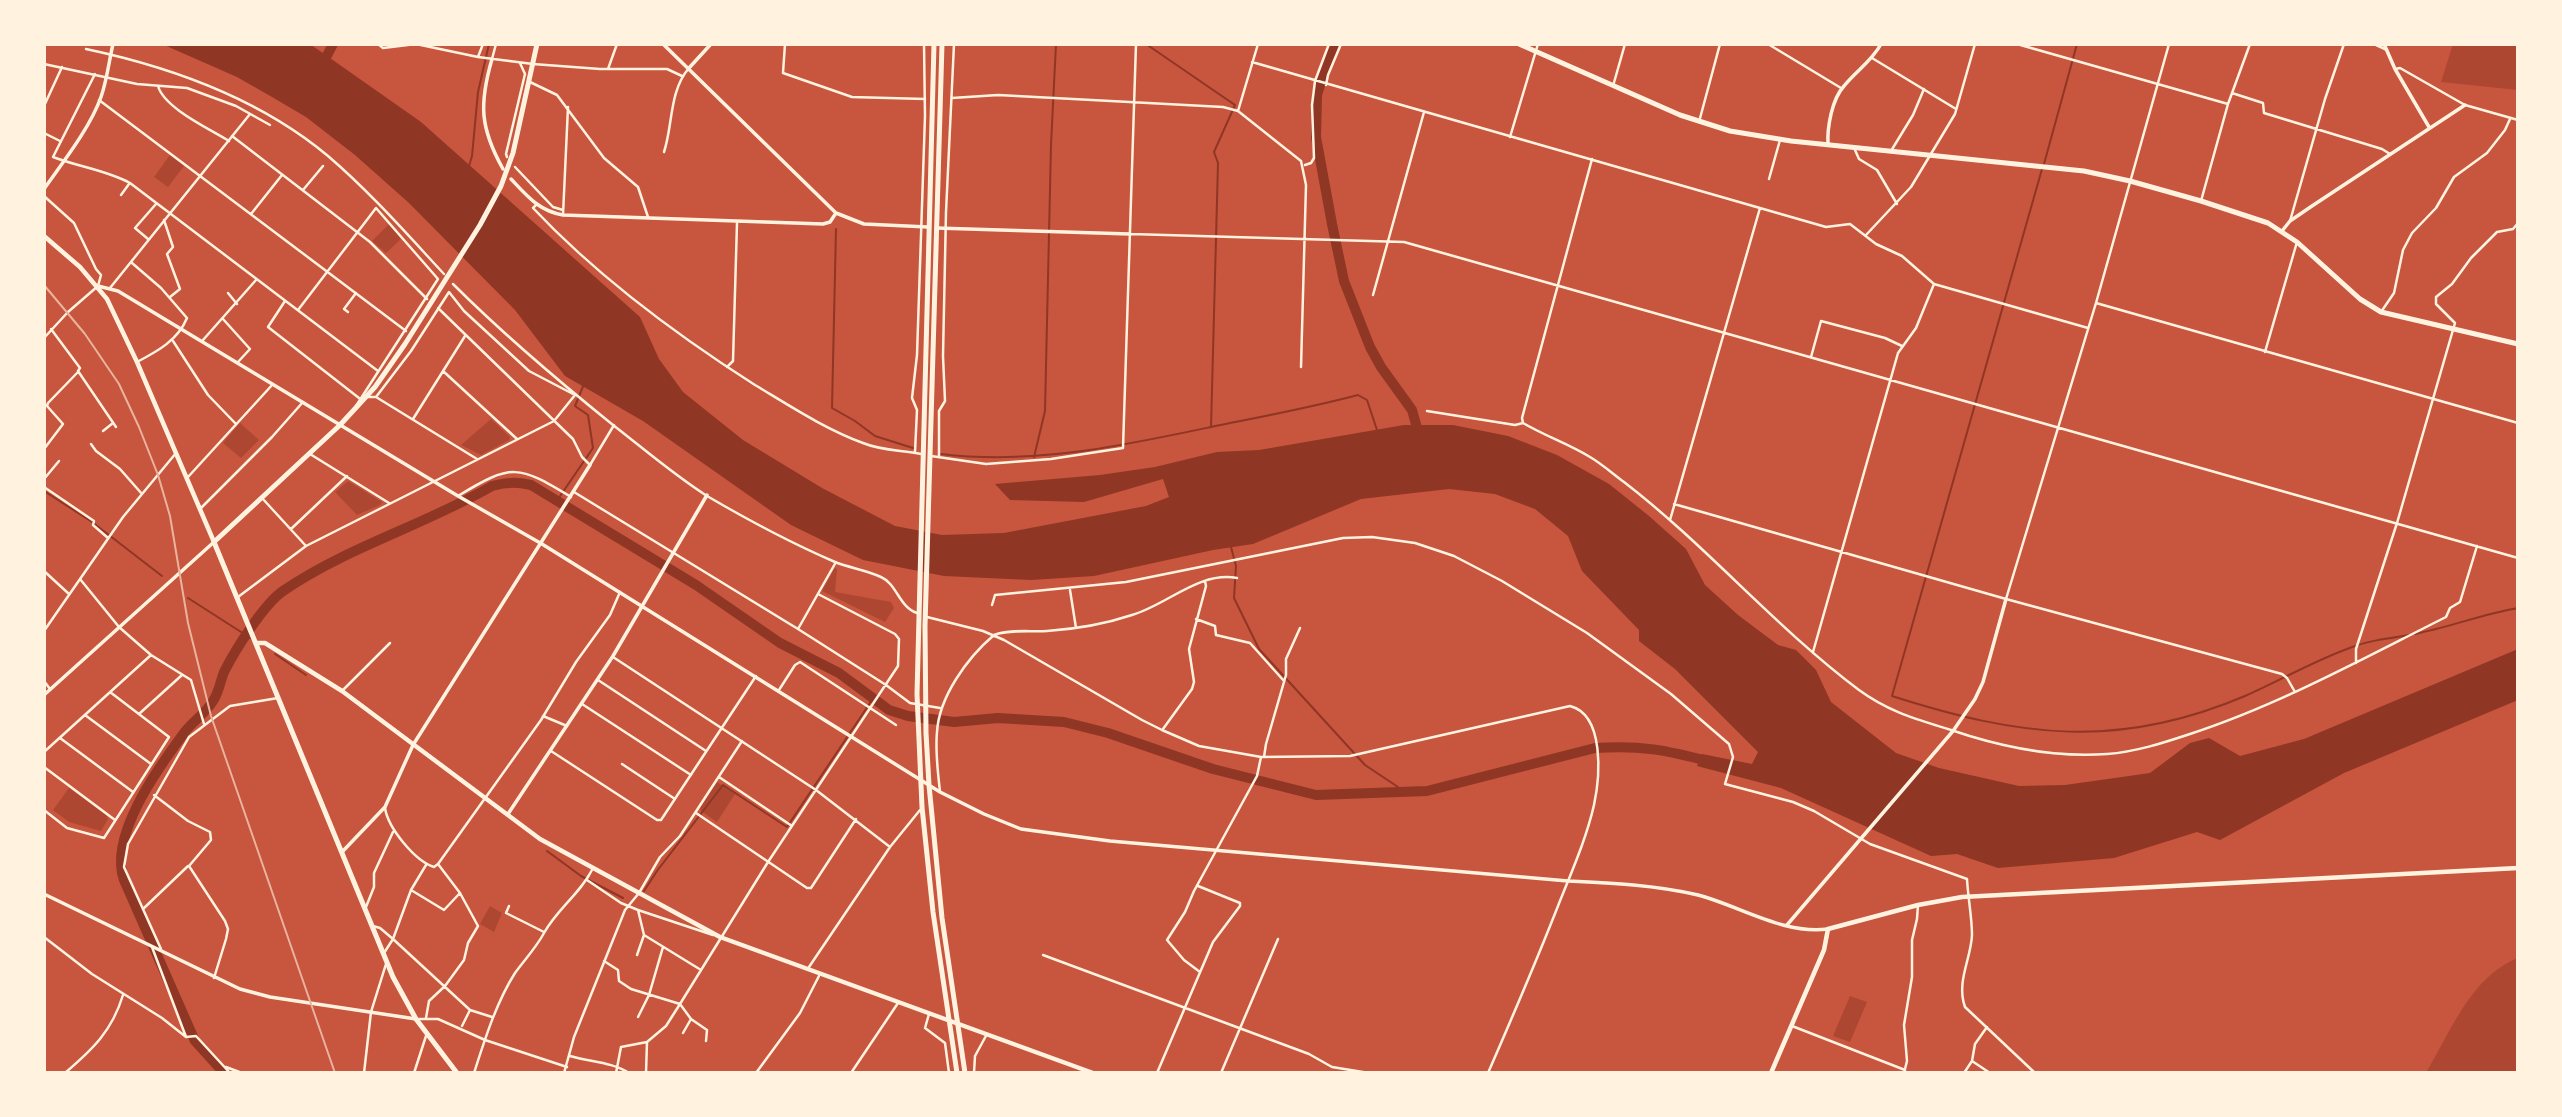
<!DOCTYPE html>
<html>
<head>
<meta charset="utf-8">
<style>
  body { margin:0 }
  #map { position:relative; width:2562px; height:1117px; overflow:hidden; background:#c8553d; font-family:Quicksand,sans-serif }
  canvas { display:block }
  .frame { position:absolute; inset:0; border:46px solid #fff3e0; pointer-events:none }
</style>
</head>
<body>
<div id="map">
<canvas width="2562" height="1117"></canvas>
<div class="frame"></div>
</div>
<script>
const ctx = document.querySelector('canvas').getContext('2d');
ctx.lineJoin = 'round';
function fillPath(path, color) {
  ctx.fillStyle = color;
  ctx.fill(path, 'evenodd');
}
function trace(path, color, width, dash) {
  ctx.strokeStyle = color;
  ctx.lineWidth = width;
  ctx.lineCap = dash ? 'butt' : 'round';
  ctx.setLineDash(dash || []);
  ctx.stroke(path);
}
fillPath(new Path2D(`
  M2453,44H2518V90L2441,82Z
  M170,155L184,166L168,187L154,177Z
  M389,224L401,239L386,253L372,241Z
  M491,419L510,437L509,440L481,455L461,445Z
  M240,423L259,440L241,458L223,443Z
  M348,481L382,502L380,505L357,515L335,492Z
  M835,568L837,569L835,592L891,602L894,608L885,622L822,591Z
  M717,782L735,794L717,822L701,811L700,808Z
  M69,788L107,816L108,819L101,831L69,822L53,810Z
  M490,906L502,913L494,932L480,924Z
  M2518,958V1073H2426C2450,1033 2471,976 2518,958Z
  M1850,996L1867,1002L1850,1042L1833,1036Z`), '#ae4732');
fillPath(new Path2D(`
  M162,44H310L421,122L640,317L659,359L683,392L743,440L822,488L895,526L942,535L1004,533L1146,506L1169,497L1163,479L1084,502L1010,500L995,484L1100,475L1155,467L1217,452L1259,450L1404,425H1453L1508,436L1557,455L1609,484L1649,516L1686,549L1705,585L1738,615L1778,645L1796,650L1816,670L1831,702L1896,753L1939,768L2019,786L2065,785L2150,773L2190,743L2209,738L2240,756L2304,739L2518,649V700L2344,773L2220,840L2197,832L2114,858L1998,868L1957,854L1931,856L1781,788L1697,766L1702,754L1752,764L1758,752L1675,669L1639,641V630L1582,571L1568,536L1535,509L1495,494L1449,489L1361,499L1253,544L1213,550L1094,576L1031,580L944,576L863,560L791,525L643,421L565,376L515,310L409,203L355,155L306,117L272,97L237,77Z`), '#8f3625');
trace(new Path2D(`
  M1146,44L1235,105L1214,152L1218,163L1211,427
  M2044,164L2077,44
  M469,166L472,156L478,92L489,44
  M2042,169L1892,696C2020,737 2118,750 2245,696C2279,681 2312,662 2347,649C2366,641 2389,638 2409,635
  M836,229L832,408L855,421L875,436L913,448
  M941,454C1034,465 1121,446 1211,427C1260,417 1309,408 1358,395L1367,400L1377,430
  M1034,457L1045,411L1051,145L1056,44
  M44,491L92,522L162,576
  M556,502L593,448L588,415L575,406L584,384
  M1231,547L1236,566L1234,598L1259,649L1365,765L1398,787L1396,793
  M188,598L252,639
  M2415,634C2450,627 2483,614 2518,608
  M275,654L306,675
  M547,851L581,876L623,898
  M644,891L657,871L723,785L787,827L874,697`), '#8f3625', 2);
trace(new Path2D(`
  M1336,44L1328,59L1317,95L1316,137L1332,224L1344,281L1370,347L1381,367L1412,410L1419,435
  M322,65L333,44
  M224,1073L195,1041L124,880C108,836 159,767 184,733C193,721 205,714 213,701C219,692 220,682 224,672C235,650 264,604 283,591C347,547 425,525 492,486C507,482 517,482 531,485L696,585L780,643L839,673L889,710L908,716L954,722L998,718L1064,722L1108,733L1213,769L1316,795L1427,791L1595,748C1641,745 1666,750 1711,762`), '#8f3625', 10);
trace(new Path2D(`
  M378,44L383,48L416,44L478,57L533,64L600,69H667L682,76
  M785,44L783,73L852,97L925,99
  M1768,44L1841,88
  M2017,44L2228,104
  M2374,44L2387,50
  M86,49C171,67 260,99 328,156C370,192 406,233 444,274
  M478,57L483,44
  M1872,58L1956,109
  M492,59L496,44
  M1252,62L1826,227L1850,224L1876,244L1902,256L1934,284L2088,328
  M44,64L137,84L187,88L236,106L270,125
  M608,69L617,44
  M2395,69L2400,68L2465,105L2518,120
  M95,74L53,157C79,167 106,170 130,183L378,371
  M530,82L557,95L604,158L638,187L648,217
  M1326,85L1328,75L1341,44
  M158,86C164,108 210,129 229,141
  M1613,86L1625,44
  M2232,93L2263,103L2264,113L2382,149L2390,154
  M952,98L998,95L1223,107L1238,111L1301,161L1306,185L1301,367
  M99,100L406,331
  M44,106L62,67
  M1238,111L1258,44
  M1699,122L1720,44
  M44,133L60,141
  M232,136L370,242L427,299
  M1510,137L1538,44
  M1855,150L1859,159L1877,170L1897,204
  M1891,151L1913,115L1924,89
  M664,152C673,125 669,91 689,68
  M507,157L506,154L525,74L520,63
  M1305,165L1311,163L1314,158L1312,105L1315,81L1329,44
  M515,167L553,207L563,210
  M1769,179L1780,140
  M303,190L323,166
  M121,195L129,184
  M44,196L74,223L96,269L101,275L98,286L68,312L44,338
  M2201,201L2228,104L2250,44
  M536,205L533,208C598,277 675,334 755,385C790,406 825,429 863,443C882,451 902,450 921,454
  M251,214L282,175
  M563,215L568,107
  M164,220L173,247L167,254L180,289L170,297
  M2290,221L2325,99L2344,44
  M1131,234L1404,242L2518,558
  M1866,235L1911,187L1955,114L1975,44
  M148,239L135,228L156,204
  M132,263L161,288L187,318C178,340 158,351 137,362
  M453,284C505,336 556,379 613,425C644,449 674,475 707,496C748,520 791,543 835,562C850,568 866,570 881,577C897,584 899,607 917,613
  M110,288L250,114
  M228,293L237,304
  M1373,295L1424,112
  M285,301L268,327L359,398
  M2096,303L2518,423
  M438,308L573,439L582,457L590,465L614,425
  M298,310L376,208L438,279L356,406
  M348,312L344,309L356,293
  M2381,312L2394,293L2403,250L2412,233L2436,208L2454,177L2487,153L2505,130L2510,119
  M223,319L250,349L238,362
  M51,329L80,368L78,371L116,427
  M203,340L256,280
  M173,341L208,395L236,424
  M2265,352L2297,242
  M1811,357L1821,321L1885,338L1902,346
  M727,367L733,361L737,223
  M443,371L517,439
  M376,397L477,459
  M1427,411L1515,425L1523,423C1545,436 1569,444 1590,457C1602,464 1613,474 1624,482C1707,546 1775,627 1859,690C1889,712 1916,719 1951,730C2001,747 2055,758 2107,754C2135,752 2163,743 2190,734C2279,705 2362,659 2446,617L2450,608L2460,602L2477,546
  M413,419L465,336
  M1523,423L1522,418L1592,159
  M103,431L113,423
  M91,444L96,451L120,469L142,494
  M44,449L63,424L47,406L48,403L78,372
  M915,452L917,410L912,398L917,355L925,116L924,44
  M310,454L389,503
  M931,456L986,464L1051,459L1123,448L1136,44
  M939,457V411L945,401L943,356L946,212L954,44
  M188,477L273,384
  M44,479L59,461
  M44,487L94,521L93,525L108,538
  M574,492L798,629L886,685L910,703L940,708
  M458,496C512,463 518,465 571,497
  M262,498L306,546
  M1674,504L2006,599L2282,674L2287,678L2295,692
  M201,508L272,437L303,402
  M1670,520L1760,208
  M291,529L347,476
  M44,571L69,594
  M80,579L119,627L151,655L191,680L204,724
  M1070,590L1076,628
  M238,597L306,546L554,421L575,395L529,371L464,311L449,292L411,351L376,397H367
  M2006,599L2096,303L2169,44
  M992,605L995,595L1126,582L1343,538L1372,537L1415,543L1454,556L1502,581L1587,633L1671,694L1729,744L1733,757L1725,784L1793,802L1814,811L1870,844L1967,879C1968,898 1972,917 1972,935C1971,959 1956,982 1965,1007L2035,1073
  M927,617L983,631L1004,640L1142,720L1162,730L1199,746L1261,757L1350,756L1570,706C1605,715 1600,777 1594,805C1586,840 1571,873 1558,906C1536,962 1512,1018 1488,1073
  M1196,619L1215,626L1216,635L1250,643L1284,681
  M798,629L836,562
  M44,631L123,517L176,453
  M1813,652L1898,353L1916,328L1934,284
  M613,657L816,790L890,847
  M2356,663V649L2397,523L2455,323L2436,304V297L2452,284L2471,258L2497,232L2513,229L2518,223
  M598,680L706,751
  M44,681L50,689
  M343,690L390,643
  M779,690L795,665L800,662L896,725
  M582,704L691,775
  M139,714L182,675
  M85,715L151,764
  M543,716L567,726
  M1163,729L1192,689L1194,682L1189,649L1206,586L1205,581
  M60,738L133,792
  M551,751L657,820H661L756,676
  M44,752L151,655
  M1264,757L1266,744L1286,675V659L1300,628
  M622,764L675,799
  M44,767L115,820
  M719,777L792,826
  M940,792C938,772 935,752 937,732C939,697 967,658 994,635C1009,629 1031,632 1047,631C1076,629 1105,624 1132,615C1167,605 1199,571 1237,578
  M154,795L188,821L210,832L211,840L189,866L225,921L228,929L226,939L214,978
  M385,808C388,828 415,861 434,867L438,864L541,720L576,662L610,615L620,592
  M44,810L67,828L104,838L169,737L110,692
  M696,813L807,888H811L856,819
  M587,880L621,903L638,910L713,935
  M411,890L444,910L460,893
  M509,906L506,913L544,932
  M366,907L374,887V873L393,832
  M143,909L188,866
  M373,926L380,928L393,939L470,1010L462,1026
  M644,935L701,970
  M44,937L92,974L162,1018L186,1037
  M152,947L186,1037L196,1036L230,1073
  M161,949L124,867L128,844L189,737L230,706L278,698
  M384,953L393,939L411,890L426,865
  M637,955L644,935L638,910
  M1043,955L1309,1054L1332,1067L1369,1073
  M604,961L618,970L619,981L631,989L680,1004L691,1019L683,1033
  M809,967L890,847L920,810
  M1200,972L1184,960L1167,940L1185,912L1194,891L1257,776L1261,757
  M470,1010L492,1017
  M929,1014L925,1028L945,1043L949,1073
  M638,1017L649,995L663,947
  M426,1018L429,1001L445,986L464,960L468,943L478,926L460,893L438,864
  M418,1019H438L485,1040L567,1067
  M691,1019L707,1030L706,1041
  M1792,1026L1905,1070
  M570,1056C590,1062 612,1062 629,1073
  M1972,1061L1990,1073
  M226,1067L242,1073
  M65,1073C93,1049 112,1031 123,995
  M364,1073L371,1012L386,964
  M414,1073L426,1036
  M474,1073C485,1039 496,1003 515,973C525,959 536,948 544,933C557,909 581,893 593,868
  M564,1073L574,1037L625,910L639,893L660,857L680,836L742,741
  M616,1073L621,1047L647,1042
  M646,1073L647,1042L666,1026L680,1004L768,862L898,666L899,639L895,634L818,594
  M756,1073L800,1013L820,974
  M851,1073L898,1003
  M974,1073L975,1056L987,1034
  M1157,1073L1213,942L1240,906V903L1198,886
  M1221,1073L1278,939
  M1904,1073L1907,1061L1904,1025L1912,977V940L1917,919L1918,905
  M1964,1073L1972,1061L1975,1044L1987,1027`), '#fff3e0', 2.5);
trace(new Path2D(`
  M663,44L836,213L864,224L928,227
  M2384,44L2395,69L2429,127
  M492,59C479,104 480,128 503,169
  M689,68L711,44
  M1828,145C1827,127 1832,99 1844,86C1856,71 1872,61 1881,44
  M511,179C527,196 539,211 563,215L823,224L830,222L836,213
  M44,189C63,162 90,128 101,97C107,80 109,61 113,44
  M936,228L1130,234
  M2282,231L2290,221L2312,206L2465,105
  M98,286L118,291L458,496L542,544L940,792L984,814L1021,829L1110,841L1568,881C1612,883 1655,885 1698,895C1740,906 1784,935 1828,929
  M44,695L214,542
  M508,814L613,656L707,495
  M343,851L385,807L413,745L590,465
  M44,894L240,989L270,997L416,1019
  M1787,925L1953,731L1975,699L1983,682L2006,599`), '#fff3e0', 3.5);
trace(new Path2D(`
  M44,236L80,267L107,299L137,362L214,542
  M257,643H265L342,691L540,839L720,937L1093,1073
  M1771,1073L1824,950L1828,929L1918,905L1962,897L2518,868`), '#fff3e0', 4.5);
trace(new Path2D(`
  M1519,44L1680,115L1730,131L1791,141L2084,171L2130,181L2201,201L2268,223L2297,242L2360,299L2381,312L2518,344
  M457,1073L416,1019L393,977L214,542L340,425L375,387L405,344L480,225L501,186L513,153L537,44`), '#fff3e0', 5);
trace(new Path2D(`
  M934,44L917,694L922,807L933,912L957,1073
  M942,44L925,626L926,733L929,785L942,918L965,1073`), '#fff3e0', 5);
trace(new Path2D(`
  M44,285L85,334L119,384L139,427L158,475L170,516L188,623L211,716L335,1073`), '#e9b49f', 2);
</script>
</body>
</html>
